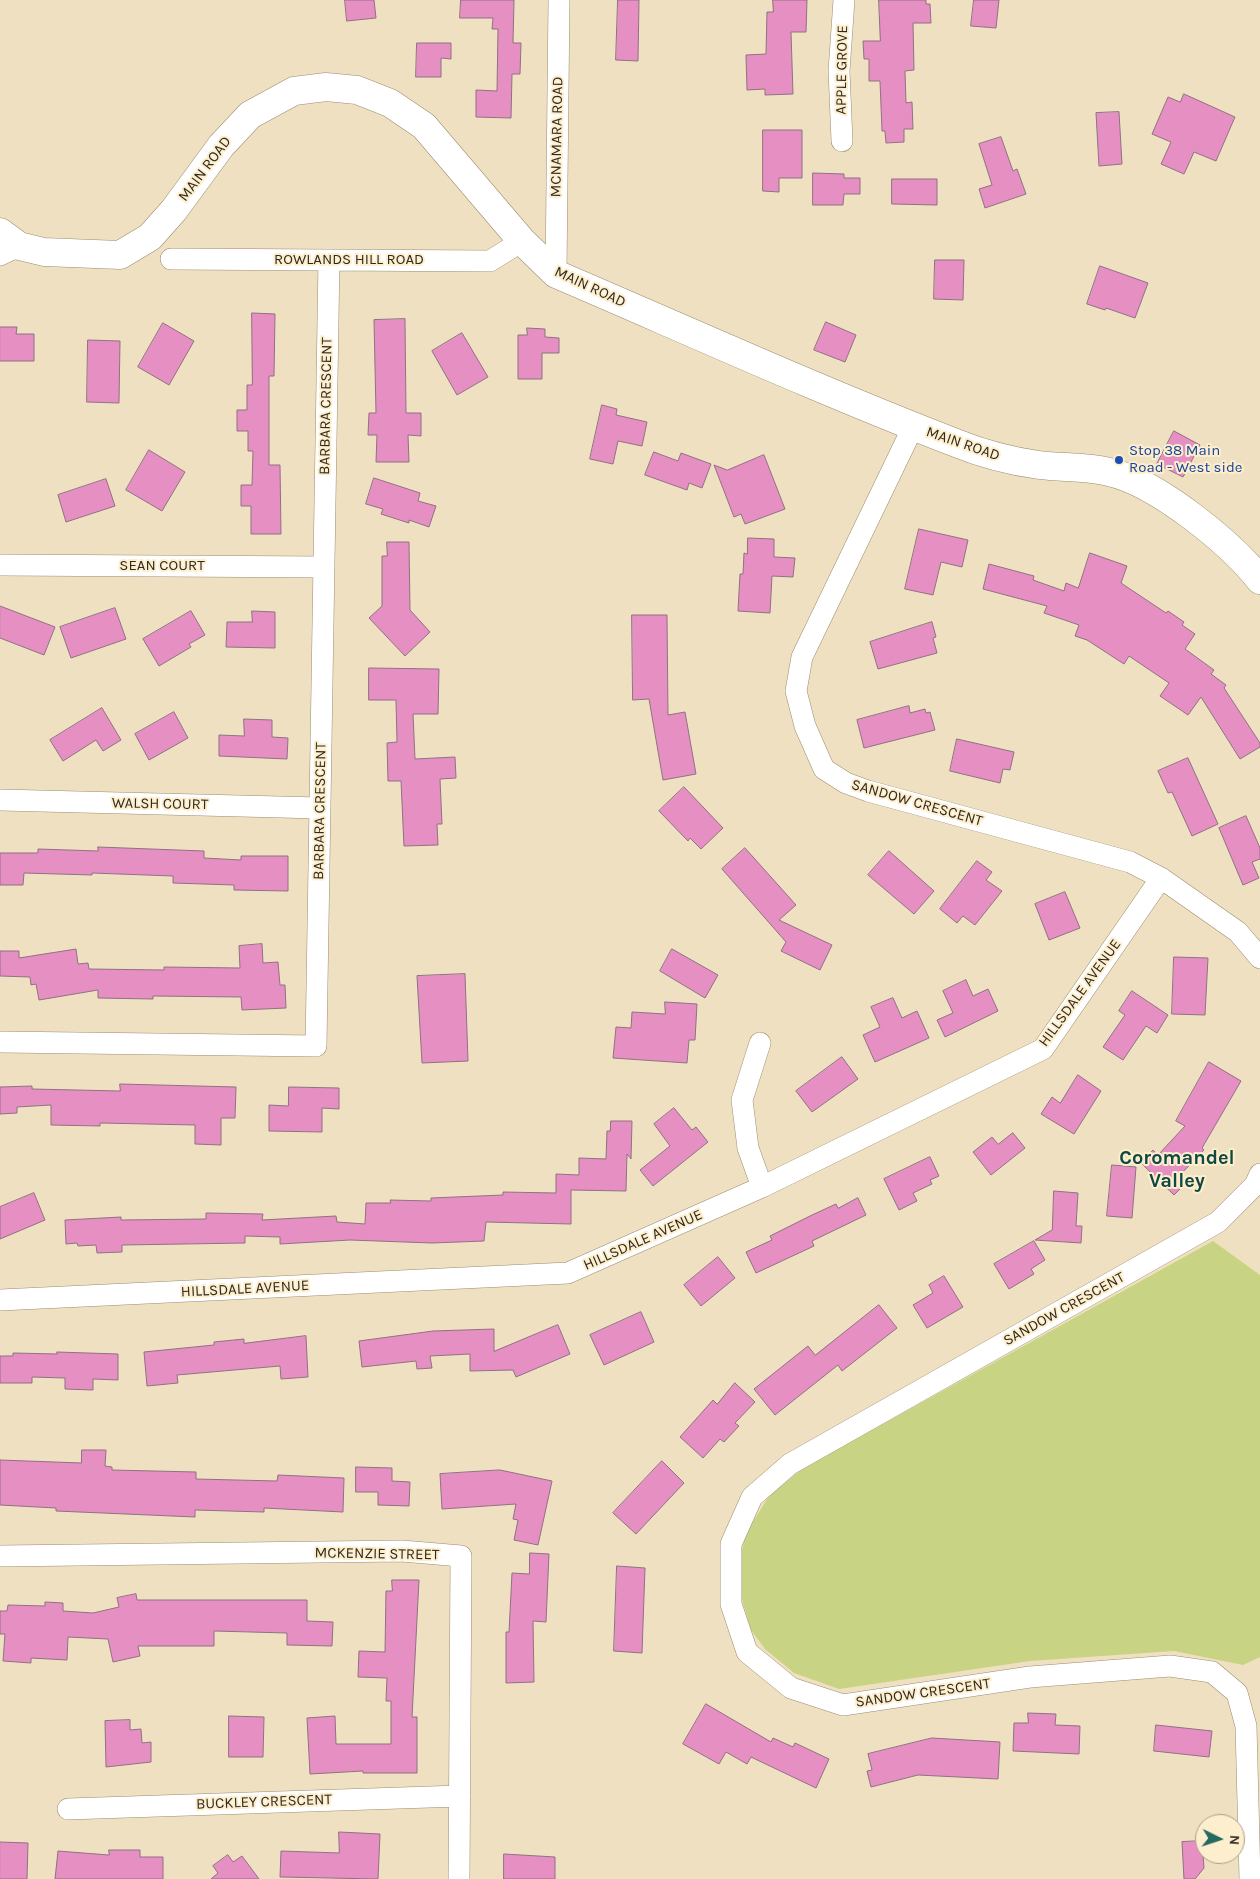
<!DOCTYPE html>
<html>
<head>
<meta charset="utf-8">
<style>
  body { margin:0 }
  #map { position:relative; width:1260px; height:1879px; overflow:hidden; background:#efe0c1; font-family:Karla,sans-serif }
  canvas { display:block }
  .north { position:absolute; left:1195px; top:1814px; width:50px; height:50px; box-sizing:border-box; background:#fdeece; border:1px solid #aba088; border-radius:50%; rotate:94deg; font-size:14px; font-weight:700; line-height:20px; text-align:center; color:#302a1e }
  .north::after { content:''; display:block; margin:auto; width:18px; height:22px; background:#246a5f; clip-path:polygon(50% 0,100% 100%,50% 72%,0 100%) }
</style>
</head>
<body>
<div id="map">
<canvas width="1260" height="1879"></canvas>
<div class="north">N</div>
</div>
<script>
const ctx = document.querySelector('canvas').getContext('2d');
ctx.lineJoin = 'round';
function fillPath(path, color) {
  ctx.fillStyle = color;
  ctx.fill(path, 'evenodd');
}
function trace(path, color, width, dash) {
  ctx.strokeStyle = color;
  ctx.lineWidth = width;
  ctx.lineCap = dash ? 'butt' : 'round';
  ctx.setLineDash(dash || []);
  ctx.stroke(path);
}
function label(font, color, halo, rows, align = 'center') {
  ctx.font = font + ' Karla,sans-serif';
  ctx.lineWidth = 4;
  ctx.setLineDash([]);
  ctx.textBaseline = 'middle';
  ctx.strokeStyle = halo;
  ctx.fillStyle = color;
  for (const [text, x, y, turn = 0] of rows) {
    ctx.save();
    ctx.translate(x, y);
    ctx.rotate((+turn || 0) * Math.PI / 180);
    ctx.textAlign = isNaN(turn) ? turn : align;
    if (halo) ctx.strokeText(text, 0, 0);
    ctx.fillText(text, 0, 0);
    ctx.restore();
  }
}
fillPath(new Path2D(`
  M1213,1241L1260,1275V1657L1243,1665L1174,1651L1030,1661L839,1689L794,1673L765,1649L751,1630L741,1596V1553L747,1531L769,1496L802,1469Z`), '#c9d384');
const building = new Path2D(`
  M345,0H374L376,18L347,21Z
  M461,0H514L513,43H521L520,74H512L511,118L476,117V90L497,91L498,29H492L493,18H460Z
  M618,0H639L638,61L616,60Z
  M773,0H807L806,32H791L793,94L765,95V89L747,90L746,55L766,54L767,12H773Z
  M879,0H926V4H930L931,23H913L914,70L905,71L906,103L912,102L913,129H904V142L886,143L885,131H882L880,81H869V59H864L863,41H880Z
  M974,0H999L996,28L971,26Z
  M417,43H451V59L441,58V77H416Z
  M1184,94L1235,117L1216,161L1194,152L1184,174L1161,164L1171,142L1152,134L1168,97L1180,102Z
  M1119,112L1122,164L1099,166L1096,113Z
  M763,130H802V178H779V192L763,191Z
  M1001,137L1013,171L1017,169L1026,194L985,208L979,189L992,185L979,144Z
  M813,173L844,174V178H860V194H844L843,205H813Z
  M892,179H937V205L892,204Z
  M935,260H964L963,300L934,299Z
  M1100,266L1148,283L1135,318L1106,308L1105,310L1087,304Z
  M252,313L275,314L274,376H269V465H280L281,534H251V506H241V485H252L253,451H248V431H237V410H247V385H252Z
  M405,319L406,413H421V436L408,435L409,462H376L377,435H368L369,413H376L374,320Z
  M826,322L856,335L845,362L814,350Z
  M163,323L194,341L169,385L138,367Z
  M0,327H17L16,334H34V361H0Z
  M527,328L545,329V337L559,338V353H542V379H518V335H527Z
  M462,333L488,377L457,395L432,351Z
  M88,340L120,341L119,403L87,402Z
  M602,405L617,409L616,415L647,422L642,446L618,441L613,464L590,459Z
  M1174,431L1200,445L1183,477L1157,464Z
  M149,450L185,472L162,511L126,490Z
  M654,452L678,461L681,453L711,464L702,488L689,483L687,490L645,475Z
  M764,455L785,509L745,524L741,514L734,517L714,465L727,470Z
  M374,478L420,493L418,501L436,506L429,527L409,520V523L381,514L383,509L366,504Z
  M106,479L115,506L66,522L58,495Z
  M919,529L968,540L962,567L941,562L933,595L905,589Z
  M748,538L774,539V557L795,558L793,577L772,576L770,613L738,611L740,574H743L744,553L747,554Z
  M387,542H409L410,610L430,632L405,656L369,618L382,606V556H387Z
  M1090,553L1127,566L1121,583L1166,613L1168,611L1184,622L1182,625L1195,634L1185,649L1214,670L1211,674L1226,685L1224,688L1260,743V747L1240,759L1201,697L1188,715L1160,696L1169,683L1129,656L1124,664L1087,640L1075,636L1079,625L1044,613L1047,606L983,589L989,564L1034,576L1033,580L1064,591L1066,583L1078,588Z
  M0,606L55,627L44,655L0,638Z
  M115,608L126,639L71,658L60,627Z
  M191,611L205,635L189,644L191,647L159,666L143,639Z
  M252,611L275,612V648L226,647L227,622H252Z
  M632,615H667L668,715L685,712L696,774L663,780L649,699L633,700Z
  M932,622L936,637L933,638L937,653L878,669L870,642Z
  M369,668L439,669L438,714H413L415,759L455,757L456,778L440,779L442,824H437L438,845L404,846L401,781H388L387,743L397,742L396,700H369Z
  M909,706L910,713L925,709L926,713L930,712L935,730L864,748L857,720Z
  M102,708L121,740L103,751L96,740L63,761L50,740Z
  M174,712L188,738L149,760L135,734Z
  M244,719L272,720V737L288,738L287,759L219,756V735L244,736Z
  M957,739L1014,752L1010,770L1003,769L1000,783L950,771Z
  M1188,758L1218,824L1192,836L1172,792L1168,793L1158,771Z
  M684,787L723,828L701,849L690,838L688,841L659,811Z
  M1246,816L1260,848V859L1252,862L1259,878L1243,885L1219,828Z
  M98,847L204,851V858L241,860V856H288V891L234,890V885L173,883V876L92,873V875L24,873L23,885H0V853H38V849L98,851Z
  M745,848L796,905L779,920L832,945L820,970L781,951L786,942L722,869Z
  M889,851L934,891L914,914L868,875Z
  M977,861L992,872L986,880L1002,891L975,925L963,916L957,923L940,909Z
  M1065,892L1080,928L1049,940L1035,904Z
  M262,944L263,963L278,962L280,985H285L286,1008L242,1010L241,997L153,996V999L98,998V990L39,1000L36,984L31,985L30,977L0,976V951H19V958L76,949L78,964L88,963L89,969L164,970V967L240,968L239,946Z
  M672,949L718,975L705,998L660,971Z
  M1174,957L1208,958L1205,1015L1172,1014Z
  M465,974L468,1061L422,1063L417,976Z
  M966,980L973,996L988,989L998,1011L945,1037L937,1020L953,1013L943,991Z
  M1132,991L1168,1015L1157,1033L1146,1026L1123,1060L1103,1047L1125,1015L1119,1011Z
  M893,998L902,1018L917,1011L929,1038L875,1062L863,1035L880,1027L871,1007Z
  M665,1002L697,1004L695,1040H689L687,1063L613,1058L616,1027L631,1028L632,1012L665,1014Z
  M842,1057L858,1079L812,1112L796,1091Z
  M1209,1062L1241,1081L1202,1148L1204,1150L1180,1175L1187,1182L1174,1195L1141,1163L1153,1150L1158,1155L1185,1126L1176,1121Z
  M1078,1075L1101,1091L1074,1134L1041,1114L1052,1097L1060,1103Z
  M120,1084L236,1087L235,1118H221V1145L195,1144V1125L100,1123V1126L51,1125V1105L17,1107V1113L0,1114V1087L32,1086V1089L120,1091Z
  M289,1087L339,1088V1109L322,1108V1132L269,1131V1105L288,1106Z
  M674,1108L692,1130L696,1127L708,1142L653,1186L640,1170L670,1146L654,1124Z
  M611,1121H632L631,1159L627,1154L626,1191L571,1190V1224L486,1222L484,1241L432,1243L350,1240L280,1244V1237L245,1236V1243L122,1245V1252L97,1253L96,1245L78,1246L77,1243L66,1244L65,1220L121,1217V1220L206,1219V1213L263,1214L262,1220L336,1216L337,1222L365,1224L366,1203H391L390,1200L431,1201V1198L503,1195V1192L556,1193V1174L579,1175V1158L606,1159L607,1131H610Z
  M1013,1133L1025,1148L991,1175L973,1152L992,1137L998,1144Z
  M930,1157L939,1176L930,1180L932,1184L913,1193L917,1201L899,1210L884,1179Z
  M1112,1165L1136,1167L1132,1218L1107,1216Z
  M1054,1191L1078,1193L1076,1226H1082L1081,1243L1035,1240L1052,1230Z
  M34,1193L45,1220L0,1239V1207Z
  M858,1198L866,1215L812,1241L814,1246L756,1273L746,1252L772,1240L770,1236L812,1215L836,1204L838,1208Z
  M1034,1241L1045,1260L1031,1269L1034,1274L1009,1289L994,1264Z
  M718,1257L735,1278L701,1306L684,1285Z
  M944,1276L963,1307L927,1328L913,1305L933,1293L929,1285Z
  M879,1305L897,1328L842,1371L838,1365L775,1415L754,1389L808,1346L815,1355Z
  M641,1312L654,1342L604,1365L590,1335Z
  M558,1325L570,1354L516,1377L513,1370L470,1371V1354L430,1356L432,1368L417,1369L416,1361L362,1367L359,1341L433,1331L494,1329V1351Z
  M306,1336L308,1377L281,1379L280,1366L177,1375L178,1383L147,1386L144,1352L214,1345V1342L244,1339V1343Z
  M57,1352L118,1354V1380L93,1379V1390L65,1389V1378L32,1377V1383H0V1356H13V1353L57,1354Z
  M735,1383L755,1402L735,1423L739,1426L724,1442L720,1439L703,1458L680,1437L713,1400L717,1404Z
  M82,1450H106L105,1466L112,1467V1470L196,1472V1479L277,1481L278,1475L344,1478L343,1512L264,1508V1512L195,1510V1517L56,1511V1508L0,1505V1460L81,1463Z
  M662,1461L684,1483L636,1534L613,1513Z
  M356,1467L392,1468V1481L410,1482L409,1506L378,1505V1492H356Z
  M500,1470L552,1481L538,1545L514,1540L518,1520L513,1519L516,1504L442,1509L440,1474Z
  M530,1553L549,1554L546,1622L533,1621L534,1682L506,1683V1632H509L512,1573L529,1574Z
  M617,1566L645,1568L642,1653L614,1651Z
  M392,1580H419L412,1717H417V1773H363V1771L310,1774L307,1718L335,1716L336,1744H391V1701H386L387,1678L358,1677L359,1651L385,1652L386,1591H392Z
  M136,1594L137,1600H307V1621L333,1622L332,1646L287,1645V1633L214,1631V1646H138L140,1656L113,1662L108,1639L68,1637L67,1660L31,1658V1663L3,1661L5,1634H0V1611H7L8,1605L45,1606V1602L63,1603V1611L93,1613L119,1607L117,1598Z
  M706,1704L771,1742L773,1738L793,1747L795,1743L829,1759L816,1788L751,1757L747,1764L726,1752L719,1764L683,1744Z
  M1028,1713L1056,1714L1055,1725L1080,1726L1079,1754L1013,1751L1014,1723H1028Z
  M229,1716L264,1717L263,1757H229Z
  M130,1720V1730L141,1729L142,1743L151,1742V1762L106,1767L105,1721Z
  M1156,1725L1212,1731L1209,1757L1154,1751Z
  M932,1738L1000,1742L998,1779L918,1775L871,1787L867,1771L872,1770L868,1754Z
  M339,1832L380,1834L378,1879L280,1877L281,1851L339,1853Z
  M1202,1841L1204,1868L1195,1879H1184L1182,1842Z
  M0,1842L28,1843L27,1879H0Z
  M109,1850H140V1857H163V1879H55L58,1851L109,1855Z
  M504,1854L555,1857V1879H504Z
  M228,1855L233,1862L242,1856L259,1879H211L218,1873L213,1866Z`);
fillPath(building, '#e68fc3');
trace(building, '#8f7182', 1);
const street = new Path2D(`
  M842,141L839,71L844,0
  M0,255L19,246
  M171,259L490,261L522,241
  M556,274L559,0
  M913,427L802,657L796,691L805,726L824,769L846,783L868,791L1130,862L1161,878L1238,932L1260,958
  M0,565L324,567
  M0,800L320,808
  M0,1042L316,1046L329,260
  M760,1043L742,1100L748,1148L762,1187
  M0,1300L568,1273L762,1187L1043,1049L1161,878
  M0,1556L402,1551L461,1556L459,1879
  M68,1809L460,1796
  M1250,1879L1246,1726L1237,1693L1212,1672L1170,1666L1030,1677L843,1705L791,1688L747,1652L731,1604V1544L752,1497L790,1464L1218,1222L1255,1185L1260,1174`);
const secondary = new Path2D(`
  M0,232L19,246L44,252L120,255L150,237L174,210L221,146L250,115L294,91L326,87L357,90L390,103L424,126L522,241L556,274C689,331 821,391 956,443C983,454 1010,461 1039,465C1063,468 1086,466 1109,472C1156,482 1230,542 1260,580`);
trace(street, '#9b8d6f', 22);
trace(secondary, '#9b8d6f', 29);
trace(street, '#fff', 21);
trace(secondary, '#fff', 28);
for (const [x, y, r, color] of [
  [1119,460,5,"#1a4fb4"]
]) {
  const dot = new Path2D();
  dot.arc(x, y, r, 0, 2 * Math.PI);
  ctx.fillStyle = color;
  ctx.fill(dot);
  trace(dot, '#fdeece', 2);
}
label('15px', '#302a1e', '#fdeece', [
  ["APPLE GROVE",842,70,-89],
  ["MCNAMARA ROAD",557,137,-89],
  ["MAIN ROAD",205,169,-53],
  ["ROWLANDS HILL ROAD",349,260],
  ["MAIN ROAD",590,287,25],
  ["BARBARA CRESCENT",326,406,-89],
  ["MAIN ROAD",963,444,19],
  ["SEAN COURT",162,566],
  ["SANDOW CRESCENT",917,803,16],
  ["WALSH COURT",160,804,1],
  ["BARBARA CRESCENT",320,811,-89],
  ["HILLSDALE AVENUE",1080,993,-54],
  ["HILLSDALE AVENUE",643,1240,-24],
  ["HILLSDALE AVENUE",245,1289,-3],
  ["SANDOW CRESCENT",1064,1309,-29],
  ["MCKENZIE STREET",377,1554,1],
  ["SANDOW CRESCENT",923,1693,-8],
  ["BUCKLEY CRESCENT",264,1802,-2]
]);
label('15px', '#164399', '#fdeece', [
  ["Stop 38 Main",1129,451],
  ["Road - West side",1129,468]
], 'left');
label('bold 20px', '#0f4941', '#fdeece', [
  ["Coromandel",1177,1158],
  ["Valley",1177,1181]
]);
</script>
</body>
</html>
